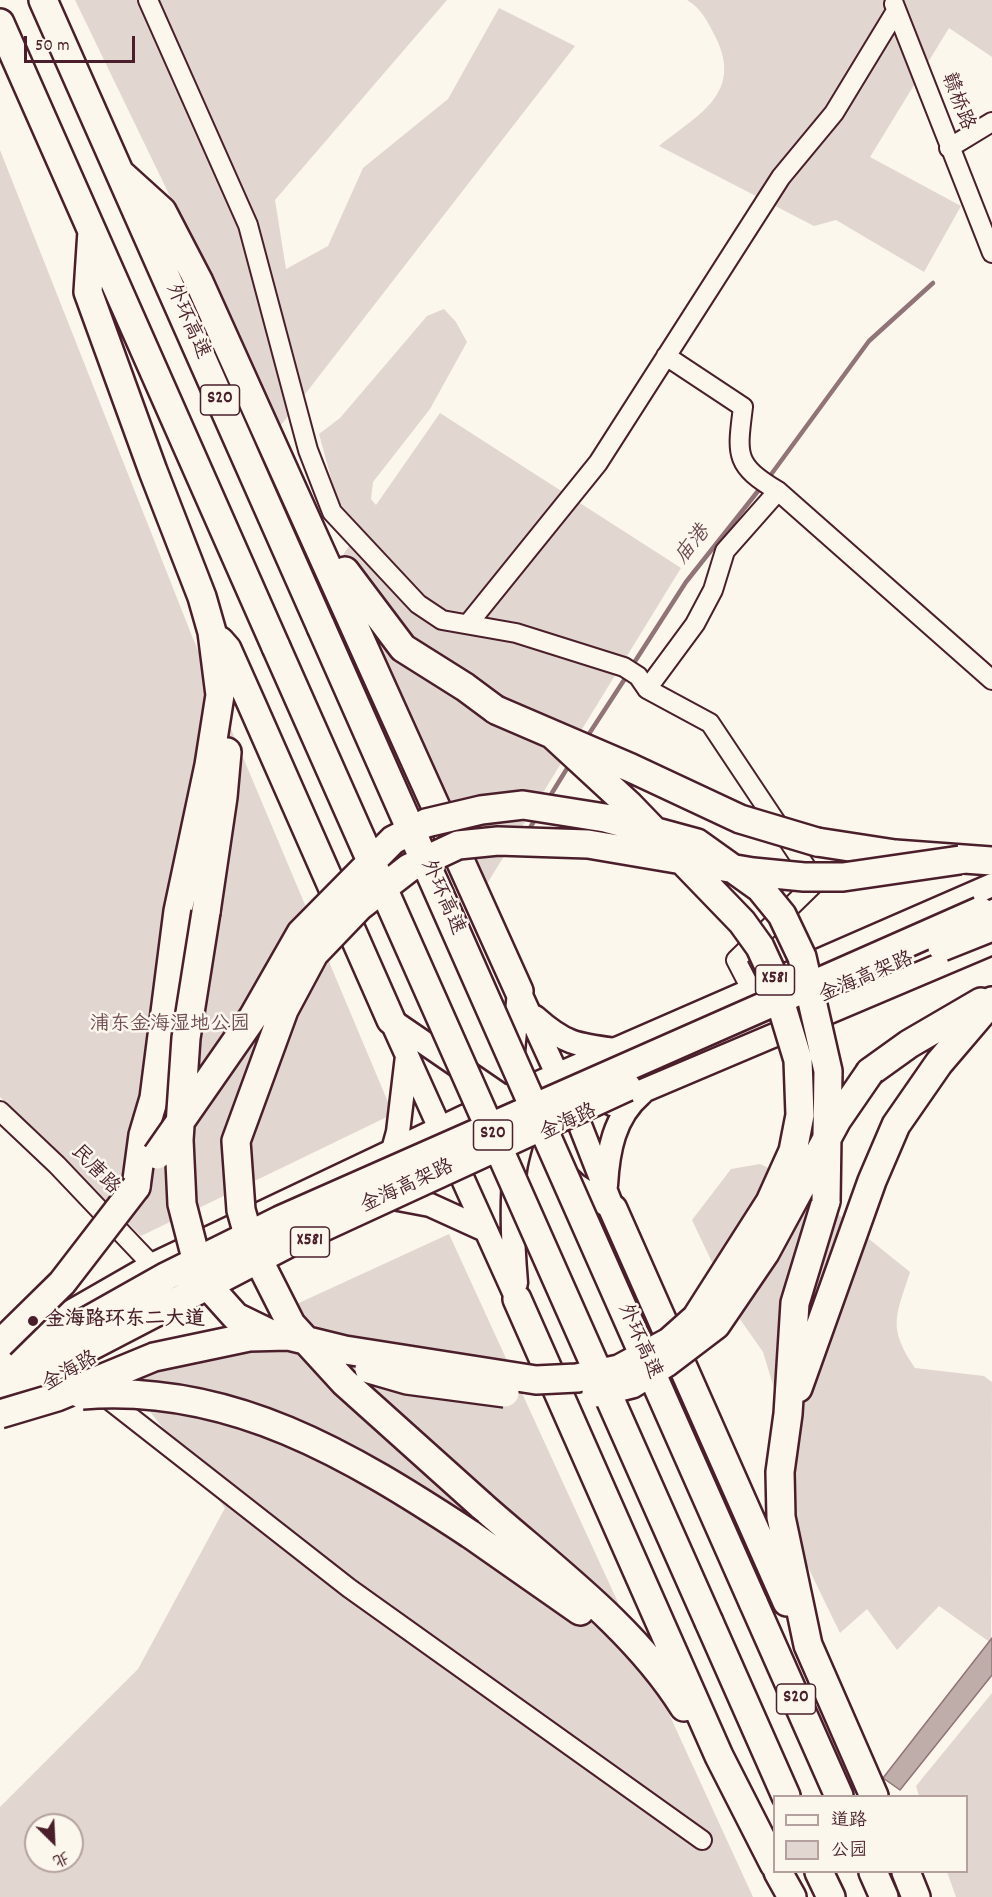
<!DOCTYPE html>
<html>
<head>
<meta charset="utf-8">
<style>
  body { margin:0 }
  #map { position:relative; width:992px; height:1897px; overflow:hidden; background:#fbf7ec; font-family:Dekko,"LXGW WenKai TC",sans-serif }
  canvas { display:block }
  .legend { position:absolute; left:773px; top:1795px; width:195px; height:78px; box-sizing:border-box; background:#fbf7ec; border:2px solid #b4a19f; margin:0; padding:8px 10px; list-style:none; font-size:18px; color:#4a1f2b }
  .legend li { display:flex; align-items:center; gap:12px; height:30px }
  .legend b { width:30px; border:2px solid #b4a19f }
  .north { position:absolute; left:24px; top:1813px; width:60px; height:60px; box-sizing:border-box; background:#fbf7ec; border:2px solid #b4a19f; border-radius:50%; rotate:156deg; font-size:16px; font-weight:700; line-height:24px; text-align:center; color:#4a1f2b }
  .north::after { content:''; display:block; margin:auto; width:21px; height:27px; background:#4a1f2b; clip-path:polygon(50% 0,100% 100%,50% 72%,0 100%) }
  .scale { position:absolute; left:24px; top:36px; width:111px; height:27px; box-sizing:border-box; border:3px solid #4a1f2b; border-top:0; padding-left:8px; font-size:18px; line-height:21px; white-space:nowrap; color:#4a1f2b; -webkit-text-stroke:4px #fbf7ec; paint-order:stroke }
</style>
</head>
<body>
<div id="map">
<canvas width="992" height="1897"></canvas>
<ul class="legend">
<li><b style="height:8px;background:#fbf7ec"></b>道路</li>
<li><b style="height:16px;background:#e2d7d0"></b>公园</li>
</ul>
<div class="north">北</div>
<div class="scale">50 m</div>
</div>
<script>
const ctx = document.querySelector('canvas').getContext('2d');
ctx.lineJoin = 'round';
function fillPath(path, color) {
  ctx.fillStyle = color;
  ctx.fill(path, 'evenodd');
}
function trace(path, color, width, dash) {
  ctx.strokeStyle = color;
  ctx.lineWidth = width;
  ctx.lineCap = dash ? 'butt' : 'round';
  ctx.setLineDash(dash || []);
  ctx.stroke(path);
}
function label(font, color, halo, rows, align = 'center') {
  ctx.font = font + ' Dekko,"LXGW WenKai TC",sans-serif';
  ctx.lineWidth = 5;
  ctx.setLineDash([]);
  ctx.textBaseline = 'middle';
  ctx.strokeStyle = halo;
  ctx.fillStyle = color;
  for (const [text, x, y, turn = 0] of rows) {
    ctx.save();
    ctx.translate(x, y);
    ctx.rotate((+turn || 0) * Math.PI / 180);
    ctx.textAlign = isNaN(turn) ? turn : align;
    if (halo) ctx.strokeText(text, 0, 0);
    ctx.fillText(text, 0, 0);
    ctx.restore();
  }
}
fillPath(new Path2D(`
  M75,0H447L275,200L286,269L328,246L363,168L448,99L499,8L575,46L278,429L239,339Z
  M687,0H992V57L949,28L870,157L961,206L924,272L836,220L814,226L659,146C699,114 744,93 715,36C707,21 702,9 687,0Z
  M0,150L192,636L393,1114L141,1236L0,1097Z
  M444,309L456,322L467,342L430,409L373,482L371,499L376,505L440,413L681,568L482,892L337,564L361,528L337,500L319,434L340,418L427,316Z
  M760,1164L798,1182L910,1272C896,1316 887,1327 915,1368L984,1376L992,1382L991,1643L939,1606L897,1650L867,1609L840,1633L769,1487L796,1461L763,1352L737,1315L692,1220L731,1169Z
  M449,1234L753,1897H0V1807L138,1669L225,1508L127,1382ZM36,1825H72V1861H36Z
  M992,1693V1897H956L947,1872H966V1796H919L916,1786Z`), '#e2d7d0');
const water = new Path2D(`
  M992,1638V1675L900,1790L883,1778Z`);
fillPath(water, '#bfadaa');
trace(water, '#907477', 1.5);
trace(new Path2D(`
  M767,480L869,341L933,283
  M632,666L686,582L762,486
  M585,740L628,674
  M547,801L571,762
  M526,834L538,815`), '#907477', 4.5);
const minor = new Path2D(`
  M148,0L248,225L308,450L332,512L418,604L442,620L516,633L624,667L638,676L647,689L710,723L816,882L736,960L752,991
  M894,4L992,253
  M949,148L992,122
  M666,356L743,407C737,455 734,465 778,491L992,680
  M468,624L598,463L781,177L834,113L896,11
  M647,689L695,624L713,590L725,551L778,491
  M0,1111L57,1165L152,1265
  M72,1371L349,1588L702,1840`);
const major = new Path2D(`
  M519,991L578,1120L613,1209
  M535,1017C565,1044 577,1045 616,1050
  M391,1020L517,1299
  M394,1022L515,1105
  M512,1061L519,992
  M612,1104L992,943
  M393,1150L398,1132L407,1056
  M563,1173L576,1185L613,1209
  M606,1185C608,1151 614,1117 641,1094
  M393,1198L430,1205L485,1230
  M516,1283C513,1248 511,1205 515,1170C517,1154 524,1137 527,1120
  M4,1350L152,1265L506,1097L992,885`);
const highway = new Path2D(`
  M43,0L321,627
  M0,23L276,647
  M120,173L162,211L199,282L519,991
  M92,231L88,292L153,471L202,597L212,632L220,695L209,765L178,911L154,1098L143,1135L136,1187
  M345,571L403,648L465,687L496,710
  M220,641L227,649L252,705L391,1020
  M817,842L895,854L992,861
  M206,912L223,797L227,752
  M870,1072L909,1044L981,1002
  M826,1201L795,1303L788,1414L780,1472L781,1517L808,1645L874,1796
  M613,1209L787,1602
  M517,1299L719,1756L774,1864
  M0,1372L57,1338
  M798,1388L872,1181L896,1125L939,1063L992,1001
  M0,1398L72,1356
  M481,1505C551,1567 634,1627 684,1707
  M470,1534L580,1611
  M753,1602L839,1796
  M709,1622L786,1796
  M778,1872L792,1897
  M819,1872L831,1897
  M873,1872L884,1897
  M906,1872L916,1897`);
trace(minor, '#4a1f2b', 22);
trace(major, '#4a1f2b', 27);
trace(highway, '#4a1f2b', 32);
trace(minor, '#fbf7ec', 18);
trace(major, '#fbf7ec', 22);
trace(highway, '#fbf7ec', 27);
const highwayBridge = new Path2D(`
  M321,627L753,1602
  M276,647L709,1622
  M496,710L631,768L740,819L817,842
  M206,912L186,1038L179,1140L182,1204L201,1278L236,1317L273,1335
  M942,947L992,927
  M157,1155L253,1017L301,933L393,840L426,823L481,810L523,805L605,818L697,843L760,888L782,915L802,957L828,1071L826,1201
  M57,1338L167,1276L280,1220L980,911
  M0,1344L62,1283L136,1187
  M72,1356L291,1242L627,1087
  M369,1369L407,1380L505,1393
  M596,1393L632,1384L666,1363L716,1325L765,1253L837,1120L870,1072
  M82,1395C231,1383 351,1456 470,1534
  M0,1414L57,1397L154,1357L249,1337L288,1336L345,1350L536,1380L577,1378L619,1369L669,1342L696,1318L770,1202L793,1151L800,1115L798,1060L771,971L760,947L742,922L629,805L552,734
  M481,1505L344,1382L291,1324L251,1245L241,1210L236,1141L284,1010L314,954L360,906L409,868L458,845L498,841L588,844L753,872L804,877H843L960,860`);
trace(highwayBridge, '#4a1f2b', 32, []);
trace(highwayBridge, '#fbf7ec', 27);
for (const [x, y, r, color] of [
  [33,1321,6,"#4a1f2b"]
]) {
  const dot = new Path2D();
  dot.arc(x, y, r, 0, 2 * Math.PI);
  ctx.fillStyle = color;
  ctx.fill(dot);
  trace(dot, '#fbf7ec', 2);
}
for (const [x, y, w] of [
  [220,400,39],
  [775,980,39],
  [493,1135,39],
  [310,1242,39],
  [796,1699,39]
]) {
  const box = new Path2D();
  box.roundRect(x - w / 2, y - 15, w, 30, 4.5);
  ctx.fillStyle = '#fbf7ec';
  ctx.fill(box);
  trace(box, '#4a1f2b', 1.5);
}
label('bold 18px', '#4a1f2b', null, [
  ["S20",220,400],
  ["X581",775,980],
  ["S20",493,1135],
  ["X581",310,1242],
  ["S20",796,1699]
]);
label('20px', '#4a1f2b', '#fbf7ec', [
  ["赣桥路",956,102,69],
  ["外环高速",186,322,66],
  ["外环高速",441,898,66],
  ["金海高架路",867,979,-23],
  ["金海路",569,1124,-25],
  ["民唐路",94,1171,46],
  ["金海高架路",408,1188,-25],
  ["外环高速",638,1342,66],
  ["金海路",71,1373,-30]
]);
label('20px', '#704d54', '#fbf7ec', [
  ["浦东金海湿地公园",170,1026]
]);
label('bold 20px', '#4a1f2b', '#fbf7ec', [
  ["金海路环东二大道",45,1321]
], 'left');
label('italic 21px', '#6d4a51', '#fbf7ec', [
  ["庙港",694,546,-51]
]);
</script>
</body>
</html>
